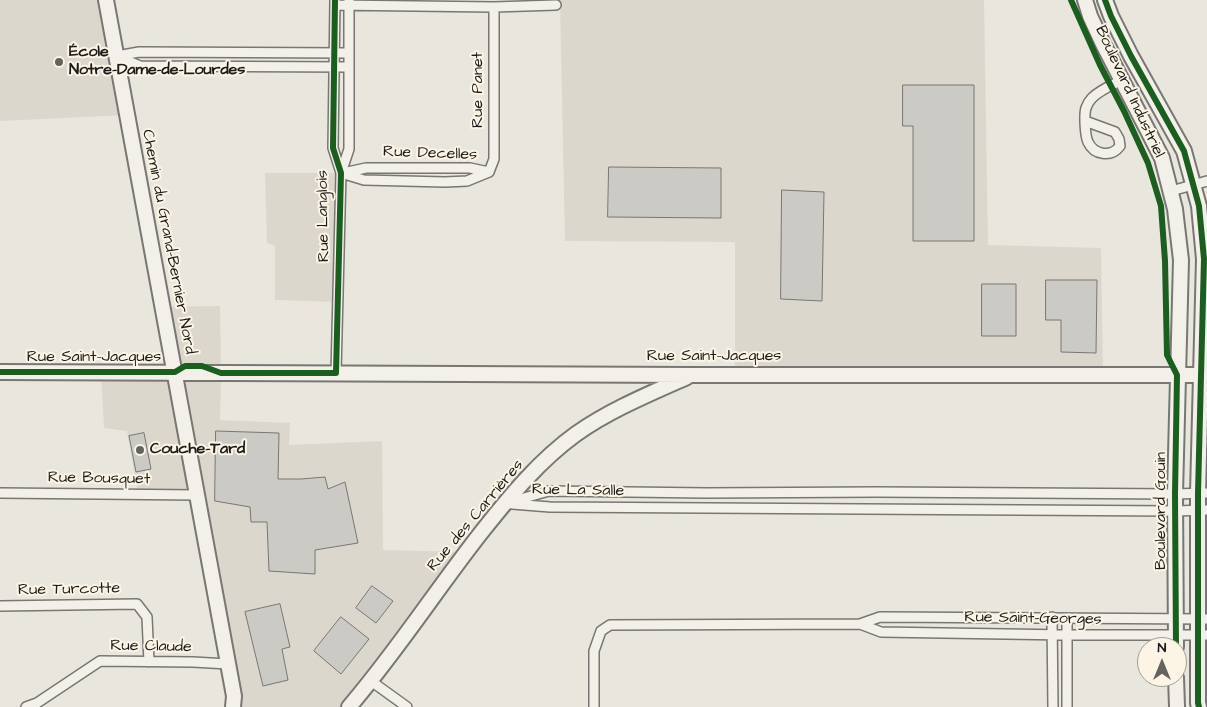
<!DOCTYPE html>
<html>
<head>
<meta charset="utf-8">
<style>
  body { margin:0 }
  #map { position:relative; width:1207px; height:707px; overflow:hidden; background:#e9e6de; font-family:"Architects Daughter",sans-serif }
  canvas { display:block }
  .north { position:absolute; left:1137px; top:637px; width:50px; height:50px; box-sizing:border-box; background:#fcf5e5; border:1px solid #a29e95; border-radius:50%; rotate:0deg; font-size:14px; font-weight:700; line-height:20px; text-align:center; color:#1c1c1c }
  .north::after { content:''; display:block; margin:auto; width:18px; height:22px; background:#646360; clip-path:polygon(50% 0,100% 100%,50% 72%,0 100%) }
</style>
</head>
<body>
<div id="map">
<canvas width="1207" height="707"></canvas>
<div class="north">N</div>
</div>
<script>
const ctx = document.querySelector('canvas').getContext('2d');
ctx.lineJoin = 'round';
function fillPath(path, color) {
  ctx.fillStyle = color;
  ctx.fill(path, 'evenodd');
}
function trace(path, color, width, dash) {
  ctx.strokeStyle = color;
  ctx.lineWidth = width;
  ctx.lineCap = dash ? 'butt' : 'round';
  ctx.setLineDash(dash || []);
  ctx.stroke(path);
}
function label(font, color, halo, rows, align = 'center') {
  ctx.font = font + ' "Architects Daughter",sans-serif';
  ctx.lineWidth = 4;
  ctx.setLineDash([]);
  ctx.textBaseline = 'middle';
  ctx.strokeStyle = halo;
  ctx.fillStyle = color;
  for (const [text, x, y, turn = 0] of rows) {
    ctx.save();
    ctx.translate(x, y);
    ctx.rotate((+turn || 0) * Math.PI / 180);
    ctx.textAlign = isNaN(turn) ? turn : align;
    if (halo) ctx.strokeText(text, 0, 0);
    ctx.fillText(text, 0, 0);
    ctx.restore();
  }
}
fillPath(new Path2D(`
  M0,0H106L127,115L0,121Z
  M560,0H984L988,245L1101,248L1103,375H735V242L565,241Z
  M265,173H341L338,302L275,300V246L267,243Z
  M101,372L221,373L220,420L290,423L289,445L382,441L383,550L466,552L349,707H240L234,696L197,495L138,494L127,431L104,428Z`), '#dbd7cd');
fillPath(new Path2D(`
  M220,306L221,373L175,372L162,307Z`), '#dbd7cc');
const building = new Path2D(`
  M903,85H974V241H913V126H903Z
  M609,167L721,168V218L608,217Z
  M782,190L824,192L822,301L781,299Z
  M1046,280H1097L1096,353L1061,352V320H1046Z
  M982,284H1016V336H982Z
  M216,431L279,433L278,479H301L325,477L328,489L345,482L358,543L315,550V574L269,571L267,522H251L250,507L215,501Z
  M144,433L151,469L136,472L129,436Z
  M372,586L393,601L376,623L356,608Z
  M280,604L290,647L282,649L288,680L263,686L245,612Z
  M341,617L369,639L341,674L314,651Z`);
fillPath(building, '#cccac4');
trace(building, '#787773', 1);
const street = new Path2D(`
  M335,0L333,148L341,173L336,373
  M335,5L494,7L556,5
  M116,56L140,66L349,67
  M117,56L139,52L349,53
  M1085,121L1115,132L1119,139L1120,146C1111,158 1094,155 1088,142C1085,136 1084,114 1086,108C1087,105 1090,100 1092,98C1100,90 1112,85 1122,80
  M489,172L494,159V7
  M341,173L349,149V0
  M341,173L364,180L445,182L467,181L489,172
  M343,173L366,168H470L489,172
  M1171,191L1207,181
  M0,493L197,495
  M506,503L549,491L707,493L877,492L1175,494L1207,493
  M512,504L550,507L1175,511L1207,510
  M0,606L137,604L147,617L149,662
  M1052,617L1053,707
  M860,624L881,632L1067,635H1207
  M371,681L407,707
  M26,707L37,703L100,661L193,662L228,664
  M594,707V651L601,631L610,625L860,624L880,617L1207,619
  M1067,707V618`);
const secondary = new Path2D(`
  M106,0L234,696L233,707
  M1085,0L1090,16L1103,44L1162,158L1175,209L1181,260L1175,494L1176,647
  M1105,0L1111,16L1131,56L1184,151L1199,206L1204,259L1198,493V703L1199,707
  M0,372L692,375H1207
  M1176,677L1177,707
  M349,707C398,650 438,587 484,529C511,495 540,460 576,434C610,410 649,394 687,377`);
trace(street, '#787773', 12);
trace(secondary, '#787773', 18);
trace(street, '#f3f0ea', 9);
trace(secondary, '#f3f0ea', 14);
trace(new Path2D(`
  M1071,0L1100,65L1124,111L1148,163L1161,206L1165,261L1167,355L1177,375L1175,494L1176,647
  M1105,0L1111,16L1131,56L1184,151L1199,206L1204,259L1198,493V703L1199,707
  M0,372H175L185,366H202L221,373H336L341,173L333,148L335,0`), '#1b5e20', 6);
for (const [x, y, r, color] of [
  [59,62,5,"#646360"],
  [140,450,5,"#646360"]
]) {
  const dot = new Path2D();
  dot.arc(x, y, r, 0, 2 * Math.PI);
  ctx.fillStyle = color;
  ctx.fill(dot);
  trace(dot, '#fcf5e5', 2);
}
label('bold 16px', '#1c1c1c', '#fcf5e5', [
  ["École",69,53],
  ["Notre-Dame-de-Lourdes",69,71],
  ["Couche-Tard",150,450]
], 'left');
label('16px', '#1c1c1c', '#fcf5e5', [
  ["Rue Panet",479,90,-90],
  ["Boulevard Industriel",1129,92,65],
  ["Rue Decelles",430,154,2],
  ["Rue Langlois",324,216,-91],
  ["Chemin du Grand-Bernier Nord",168,242,79],
  ["Rue Saint-Jacques",714,357],
  ["Rue Saint-Jacques",94,358],
  ["Rue Bousquet",99,479,1],
  ["Rue La Salle",578,491,1],
  ["Boulevard Gouin",1162,511,-90],
  ["Rue des Carrières",476,516,-50],
  ["Rue Turcotte",69,590,-1],
  ["Rue Saint-Georges",1033,619,1],
  ["Rue Claude",151,647,1]
]);
</script>
</body>
</html>
